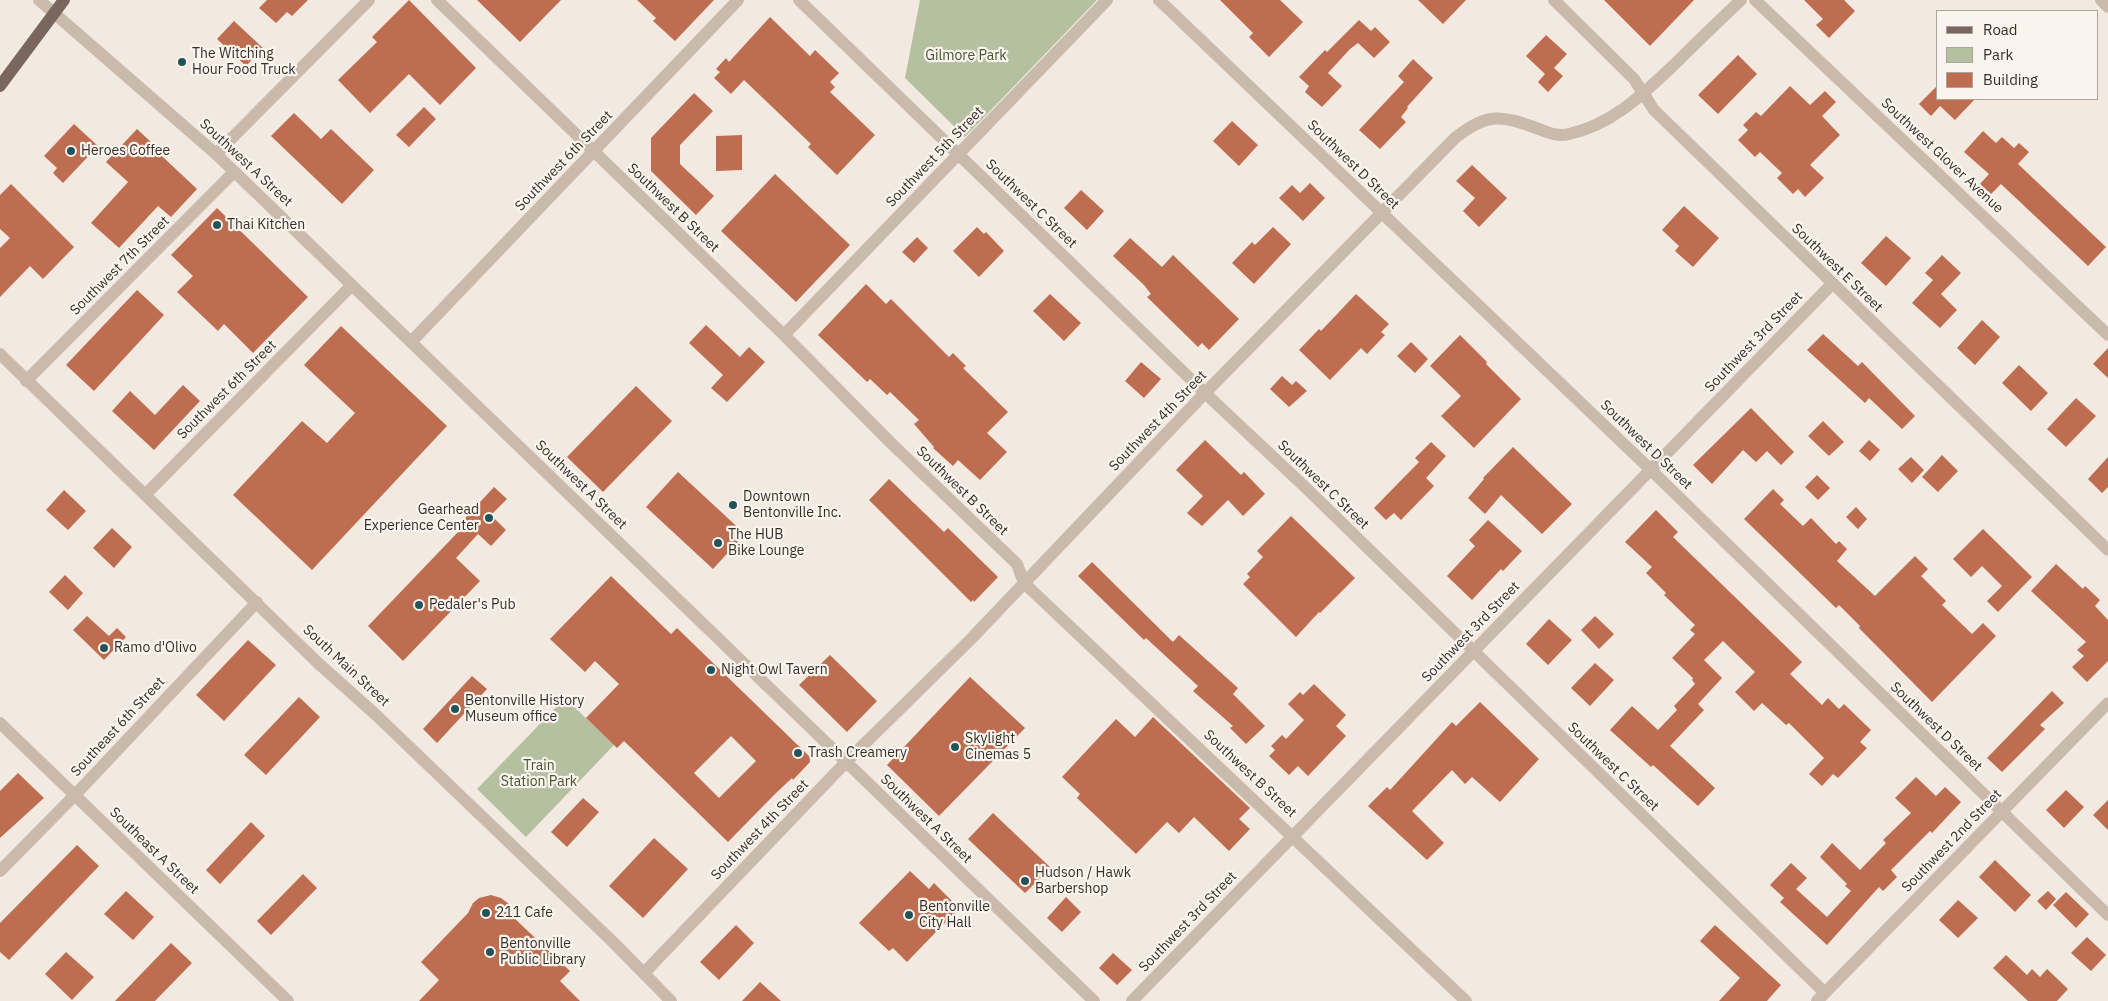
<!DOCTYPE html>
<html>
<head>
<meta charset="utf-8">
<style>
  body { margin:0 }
  #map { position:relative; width:2108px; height:1001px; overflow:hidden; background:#f2eae0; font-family:"IBM Plex Sans",sans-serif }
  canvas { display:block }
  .legend { position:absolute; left:1936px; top:10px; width:162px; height:90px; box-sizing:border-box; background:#f9f4ed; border:1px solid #aca59f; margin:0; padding:6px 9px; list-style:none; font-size:15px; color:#382f2b }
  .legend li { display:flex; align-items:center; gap:10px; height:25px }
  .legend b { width:25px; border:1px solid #aca59f }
</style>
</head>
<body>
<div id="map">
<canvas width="2108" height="1001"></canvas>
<ul class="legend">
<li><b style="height:6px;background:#79675d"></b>Road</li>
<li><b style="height:14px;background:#b5c0a1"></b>Park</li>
<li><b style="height:14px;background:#bf6d51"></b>Building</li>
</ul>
</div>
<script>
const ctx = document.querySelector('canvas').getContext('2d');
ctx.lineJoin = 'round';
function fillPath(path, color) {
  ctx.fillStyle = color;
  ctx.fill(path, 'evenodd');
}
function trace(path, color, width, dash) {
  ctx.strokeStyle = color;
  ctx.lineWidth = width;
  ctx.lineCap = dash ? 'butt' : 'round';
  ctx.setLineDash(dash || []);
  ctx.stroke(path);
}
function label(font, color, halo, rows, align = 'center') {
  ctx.font = font + ' "IBM Plex Sans",sans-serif';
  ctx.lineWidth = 4.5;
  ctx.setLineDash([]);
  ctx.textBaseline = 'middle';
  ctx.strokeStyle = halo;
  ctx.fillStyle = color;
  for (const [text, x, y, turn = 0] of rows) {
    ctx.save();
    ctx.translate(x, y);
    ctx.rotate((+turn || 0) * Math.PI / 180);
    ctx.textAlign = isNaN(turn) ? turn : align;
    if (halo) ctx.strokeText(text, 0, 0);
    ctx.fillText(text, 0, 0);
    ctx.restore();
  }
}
fillPath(new Path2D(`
  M920,0H1097L965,137L905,78Z
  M565,698L614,745L526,837L477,789Z`), '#b5c0a1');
fillPath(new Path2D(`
  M267,0H308L292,16L287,12L276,23L259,8Z
  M409,0L476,68L440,105L409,74L370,113L338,80L377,42L372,37Z
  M477,0H561L520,42Z
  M637,0H714L675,41L653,21L656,18Z
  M1220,0H1280L1303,22L1269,57L1249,37L1253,33Z
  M1418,0H1466L1443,24Z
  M1604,0H1694L1650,46Z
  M1804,0H1844L1855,11L1829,38L1816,25L1823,19Z
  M770,17L810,56L815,50L839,73L830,82L835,87L830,92L875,135L837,175L808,147L811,144L744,80L731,94L714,78L720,72L716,69L726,58L729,62Z
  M1359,20L1371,31L1375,27L1390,42L1374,58L1358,43L1350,49L1328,73L1342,86L1322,107L1305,92L1309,86L1299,77L1325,50L1327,52Z
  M234,21L263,48L246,66L217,39Z
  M1546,35L1567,54L1554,68L1563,76L1548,92L1538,82L1545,74L1526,56Z
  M1738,55L1757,74L1718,114L1698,95Z
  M1413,59L1433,78L1407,107L1408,108L1401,117L1406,122L1380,149L1359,130L1404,82L1398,76Z
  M1790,86L1810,105L1825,91L1836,102L1822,116L1840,135L1810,165L1824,178L1805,197L1798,189L1793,194L1777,178L1782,173L1760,152L1755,157L1738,140L1748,130L1743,125L1756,112L1761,116Z
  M1937,86V99H1975L1955,120L1940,106L1931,116L1919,104Z
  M694,93L713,111L680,145V164L714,196L696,215L651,171V138Z
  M424,107L436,119L409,147L396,135Z
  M294,113L321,139L331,129L374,170L342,204L271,136Z
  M1232,121L1258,145L1239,166L1213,141Z
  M74,124L98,146L63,183L53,173L57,168L44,156Z
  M137,129L151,142L149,144L197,189L171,217L158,206L119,248L91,223L128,182L106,162Z
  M1983,131L1996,143L2002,137L2014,148L2019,143L2029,152L2018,164L2106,247L2088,266L2001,184L1991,194L1980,184L1989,174L1964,152Z
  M742,135V170L716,171V136Z
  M1472,165L1507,198L1479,227L1463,211L1475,198L1456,181Z
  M775,174L850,245L796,302L721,231Z
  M1310,183L1325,198L1303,221L1279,198L1292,185L1300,193Z
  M11,184L74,247L43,279L30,266L0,297V248L10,238L0,229V195Z
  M1081,190L1104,211L1087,230L1064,208Z
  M1684,206L1719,238L1693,267L1675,251L1679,246L1662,230Z
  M217,208L308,297L253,353L224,324L218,331L177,292L193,276L171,255Z
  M977,227L984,234L986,232L1004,251L979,277L953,251Z
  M1273,227L1291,244L1254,284L1232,263L1252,242L1255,245Z
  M1886,236L1911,258L1886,286L1861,263Z
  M917,237L928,248L914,263L902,252Z
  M1130,238L1162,267L1173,255L1239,319L1209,350L1202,343L1198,347L1147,297L1151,294L1144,285L1113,256Z
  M1942,255L1961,273L1941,294L1957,310L1940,328L1912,303L1933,280L1925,273Z
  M866,284L886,304L891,299L949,357L953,353L966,366L963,368L1008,412L987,433L1007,452L980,480L958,460L953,466L933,448L934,447L914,424L919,420L890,392L887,395L870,379L867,382L818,335Z
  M137,290L164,315L94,391L66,365Z
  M1050,294L1081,323L1064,341L1033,311Z
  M1356,294L1389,324L1381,332L1385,335L1367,354L1361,348L1330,380L1299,350L1319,329L1321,331Z
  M1982,320L2000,337L1975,365L1957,348Z
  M706,325L740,357L749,347L765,362L727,402L711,388L723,375L689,343Z
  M341,326L447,426L312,570L233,495L302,421L327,443L355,413L304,365Z
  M1823,334L1858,366L1862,362L1915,416L1902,429L1869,398L1865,403L1807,350Z
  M1460,335L1487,362L1486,364L1521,399L1474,448L1441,416L1461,396L1430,366Z
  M1411,342L1428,359L1415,373L1397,356Z
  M2108,348V378L2093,364Z
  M1141,362L1161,379L1144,398L1125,381Z
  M2019,365L2048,393L2031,411L2002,383Z
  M1282,376L1292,385L1296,381L1307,391L1289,407L1270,389Z
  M183,385L200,401L154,450L112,411L130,391L155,415Z
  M636,386L672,421L603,492L567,457Z
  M2076,398L2096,416L2066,447L2047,429Z
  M1751,408L1794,452L1781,465L1767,451L1756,462L1743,450L1712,484L1693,465Z
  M1823,421L1844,442L1829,456L1808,436Z
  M1205,440L1241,475L1244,472L1265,494L1243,516L1228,500L1202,526L1187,513L1203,496L1176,470Z
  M1869,440L1880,450L1870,461L1859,451Z
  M1431,442L1446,456L1426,478L1434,486L1401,520L1394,513L1386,520L1374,508L1419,462L1415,458Z
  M1513,447L1572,504L1542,534L1501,495L1485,514L1468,498L1484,479L1483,478Z
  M1942,455L1958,471L1938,492L1922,477Z
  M1911,457L1924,470L1912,483L1898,469Z
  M2108,457V487L2102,493L2088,479Z
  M678,472L745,534L713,569L646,507Z
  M1817,475L1830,488L1818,500L1805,487Z
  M889,479L944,532L948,528L998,577L974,602L973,600L971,602L869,500Z
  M494,487L507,499L491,515L506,530L491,546L478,534L456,558L480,581L403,661L368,626L459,531L456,528Z
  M1773,489L1784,500L1780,504L1803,526L1811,518L1836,544L1839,541L1847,549L1837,561L1875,596L1915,556L1928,569L1921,576L1946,601L1942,605L1972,634L1983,623L1996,636L1932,702L1859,628L1860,626L1839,605L1836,608L1744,519Z
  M64,490L86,511L68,530L46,510Z
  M1856,507L1867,519L1858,529L1846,517Z
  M1656,510L1678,532L1673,537L1802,662L1790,674L1822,705L1828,698L1839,709L1844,704L1871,730L1860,742L1867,748L1838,778L1833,774L1822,786L1809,774L1824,758L1789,723L1786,725L1762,703L1754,711L1735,692L1755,672L1723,641L1704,660L1722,678L1698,704L1704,710L1670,746L1715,788L1698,806L1653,765L1651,767L1610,730L1632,706L1658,730L1677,710L1674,706L1695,684L1692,680L1693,678L1672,658L1695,634L1690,630L1695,625L1664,595L1666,593L1646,573L1652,567L1625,542Z
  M1291,516L1355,578L1320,613L1319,612L1296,637L1243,584L1250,577L1247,574L1263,557L1257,551Z
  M1488,520L1522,551L1503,571L1501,569L1472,600L1447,576L1475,546L1469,540Z
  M112,528L132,547L114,568L93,548Z
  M1983,529L2032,577L1998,612L1987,601L2002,586L1982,566L1971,577L1953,559Z
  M1092,562L1173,642L1179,635L1238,688L1233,694L1265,726L1246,744L1230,728L1233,726L1193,691L1198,686L1146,638L1144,640L1078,576Z
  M2056,564L2083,589L2085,586L2100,600L2095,606L2108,620V661L2087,682L2072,667L2084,656L2077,650L2086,642L2031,591Z
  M65,575L83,593L68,610L49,592Z
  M611,576L671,634L677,628L810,757V762L793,780L792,778L774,795L728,842L624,741L617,748L586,718L619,684L595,661L585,672L550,639ZM731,736L756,761L719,798L694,773Z
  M87,616L109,636L117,628L126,637L104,660L73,630Z
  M1595,616L1614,634L1599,649L1581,630Z
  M1549,619L1572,640L1548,665L1526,644Z
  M248,640L276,665L224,721L196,695Z
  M830,655L877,701L847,732L799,685Z
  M1595,663L1614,680L1590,706L1571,688Z
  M472,676L487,689L437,743L423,729Z
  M970,677L1025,728L939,816L887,765Z
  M1314,684L1346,715L1336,726L1346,736L1308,776L1298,766L1289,775L1269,756L1275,750L1271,746L1282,735L1286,739L1304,720L1288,704L1300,692L1303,695Z
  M2052,691L2064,703L2040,725L2045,729L2002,772L1987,758Z
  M299,697L320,717L266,775L244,755Z
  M1480,702L1539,759L1500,802L1472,777L1465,784L1452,770L1412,811L1444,843L1427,860L1368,806L1387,787L1390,790L1452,722L1456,726Z
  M1153,717L1250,808L1239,819L1250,829L1229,851L1194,817L1179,833L1167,822L1136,854L1077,798L1080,794L1062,777L1116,719L1135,737Z
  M18,773L44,798L0,838V791Z
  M1916,777L1936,796L1945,787L1961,802L1932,833L1930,831L1891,870L1897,877L1883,891L1879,887L1827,945L1780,902L1784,898L1770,885L1791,863L1807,878L1796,889L1827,917L1851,891L1845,886L1847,884L1820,857L1832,843L1860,870L1886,843L1883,840L1911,813L1895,798Z
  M2066,790L2084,807L2064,828L2046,810Z
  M583,798L599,812L567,847L551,832Z
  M2108,800V830L2093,815Z
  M993,813L1052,869L1042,879L1040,878L1025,893L968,839Z
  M251,822L265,836L220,884L206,870Z
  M654,838L688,869L643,918L609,886Z
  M77,845L99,866L9,960L0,952V923Z
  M1995,860L2031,895L2015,912L1979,877Z
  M910,871L929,889L934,883L959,908L907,962L893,948L889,951L859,923Z
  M303,874L317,888L271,935L257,921Z
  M126,891L154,917L133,940L104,914Z
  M2048,891L2056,899L2046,910L2037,901Z
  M2066,892L2089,914L2076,928L2053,905Z
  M491,895L501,898L509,904L511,915L570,971L560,981L580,1001H419L439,980L421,962L468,913L473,903L479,898Z
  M1066,897L1081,912L1062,932L1047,918Z
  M1958,900L1978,918L1958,938L1939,920Z
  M736,925L754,943L719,980L700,962Z
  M1715,925L1781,985L1767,1001H1719L1740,978L1700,941Z
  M2087,937L2106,955L2091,971L2071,953Z
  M171,943L192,963L155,1001H115Z
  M66,952L94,977L72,1000L45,974Z
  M1113,953L1132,970L1117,985L1099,968Z
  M2006,955L2027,975L2032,969L2040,977L2047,969L2068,989L2057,1001H2028L1993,968Z
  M760,982L781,1001H742Z`), '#bf6d51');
trace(new Path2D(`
  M39,0L216,154L1094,1001
  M437,0L784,335L890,442L1017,564L1024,583L1466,1001
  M799,0L1205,393L1305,487L1825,993
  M1159,0L1651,470L2108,915
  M1554,0L1634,79L1654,110L2108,550
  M1755,0L2108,335
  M2101,0L2108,7
  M216,154L369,0
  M784,335L1107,0
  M411,342L738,0
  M0,354L318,663L375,714L613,942L671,1001
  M26,381L234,172
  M145,495L352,285
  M0,723L288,1001
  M0,871L75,795L257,602
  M644,973L846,762L971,639L1205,393L1455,138C1488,112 1501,115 1539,129C1549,133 1559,137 1569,134C1614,124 1645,92 1678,61C1699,40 1720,20 1741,0
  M1132,1001L1832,284
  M1817,1001L2108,703`), '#cabaac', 12);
trace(new Path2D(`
  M0,86L64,0`), '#79675d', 12);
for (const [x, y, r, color] of [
  [182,62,5,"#225358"],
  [71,151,5,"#225358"],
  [217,225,5,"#225358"],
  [733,505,5,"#225358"],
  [489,518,5,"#225358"],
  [718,543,5,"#225358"],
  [419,605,5,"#225358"],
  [104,648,5,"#225358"],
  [711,670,5,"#225358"],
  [455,709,5,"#225358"],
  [955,747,5,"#225358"],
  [798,753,5,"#225358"],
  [1025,881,5,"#225358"],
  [486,913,5,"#225358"],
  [909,915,5,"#225358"],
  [490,952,5,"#225358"]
]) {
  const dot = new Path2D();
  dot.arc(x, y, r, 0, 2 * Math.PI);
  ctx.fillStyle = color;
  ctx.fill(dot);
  trace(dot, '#f9f4ed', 2);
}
label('14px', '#382f2b', '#f9f4ed', [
  ["The Witching",192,54],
  ["Hour Food Truck",192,70],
  ["Heroes Coffee",81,151],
  ["Thai Kitchen",227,225],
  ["Downtown",743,497],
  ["Bentonville Inc.",743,513],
  ["Gearhead",479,510,"right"],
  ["Experience Center",479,526,"right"],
  ["The HUB",728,535],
  ["Bike Lounge",728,551],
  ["Pedaler's Pub",429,605],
  ["Ramo d'Olivo",114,648],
  ["Night Owl Tavern",721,670],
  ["Bentonville History",465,701],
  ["Museum office",465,717],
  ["Skylight",965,739],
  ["Cinemas 5",965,755],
  ["Trash Creamery",808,753],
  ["Hudson / Hawk",1035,873],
  ["Barbershop",1035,889],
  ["Bentonville",919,907],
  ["City Hall",919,923],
  ["211 Cafe",496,913],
  ["Bentonville",500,944],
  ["Public Library",500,960]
], 'left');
label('14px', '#475530', '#f9f4ed', [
  ["Gilmore Park",966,56],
  ["Train",539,766],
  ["Station Park",539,782]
]);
label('14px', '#382f2b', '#f9f4ed', [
  ["Southwest Glover Avenue",1942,156,43],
  ["Southwest 5th Street",935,157,-46],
  ["Southwest 6th Street",564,161,-46],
  ["Southwest A Street",246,163,43],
  ["Southwest D Street",1353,165,44],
  ["Southwest C Street",1031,204,44],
  ["Southwest B Street",673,208,44],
  ["Southwest 7th Street",120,266,-45],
  ["Southwest E Street",1837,268,44],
  ["Southwest 3rd Street",1754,342,-46],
  ["Southwest 6th Street",227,390,-45],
  ["Southwest 4th Street",1158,421,-46],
  ["Southwest D Street",1646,445,44],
  ["Southwest A Street",581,485,44],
  ["Southwest C Street",1323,485,44],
  ["Southwest B Street",962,491,44],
  ["Southwest 3rd Street",1471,632,-46],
  ["South Main Street",346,666,43],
  ["Southeast 6th Street",118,727,-47],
  ["Southwest D Street",1936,727,44],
  ["Southwest C Street",1613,767,44],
  ["Southwest B Street",1250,774,43],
  ["Southwest A Street",926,819,44],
  ["Southwest 4th Street",760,830,-46],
  ["Southwest 2nd Street",1952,841,-46],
  ["Southeast A Street",154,851,44],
  ["Southwest 3rd Street",1188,922,-46]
]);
</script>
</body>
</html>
